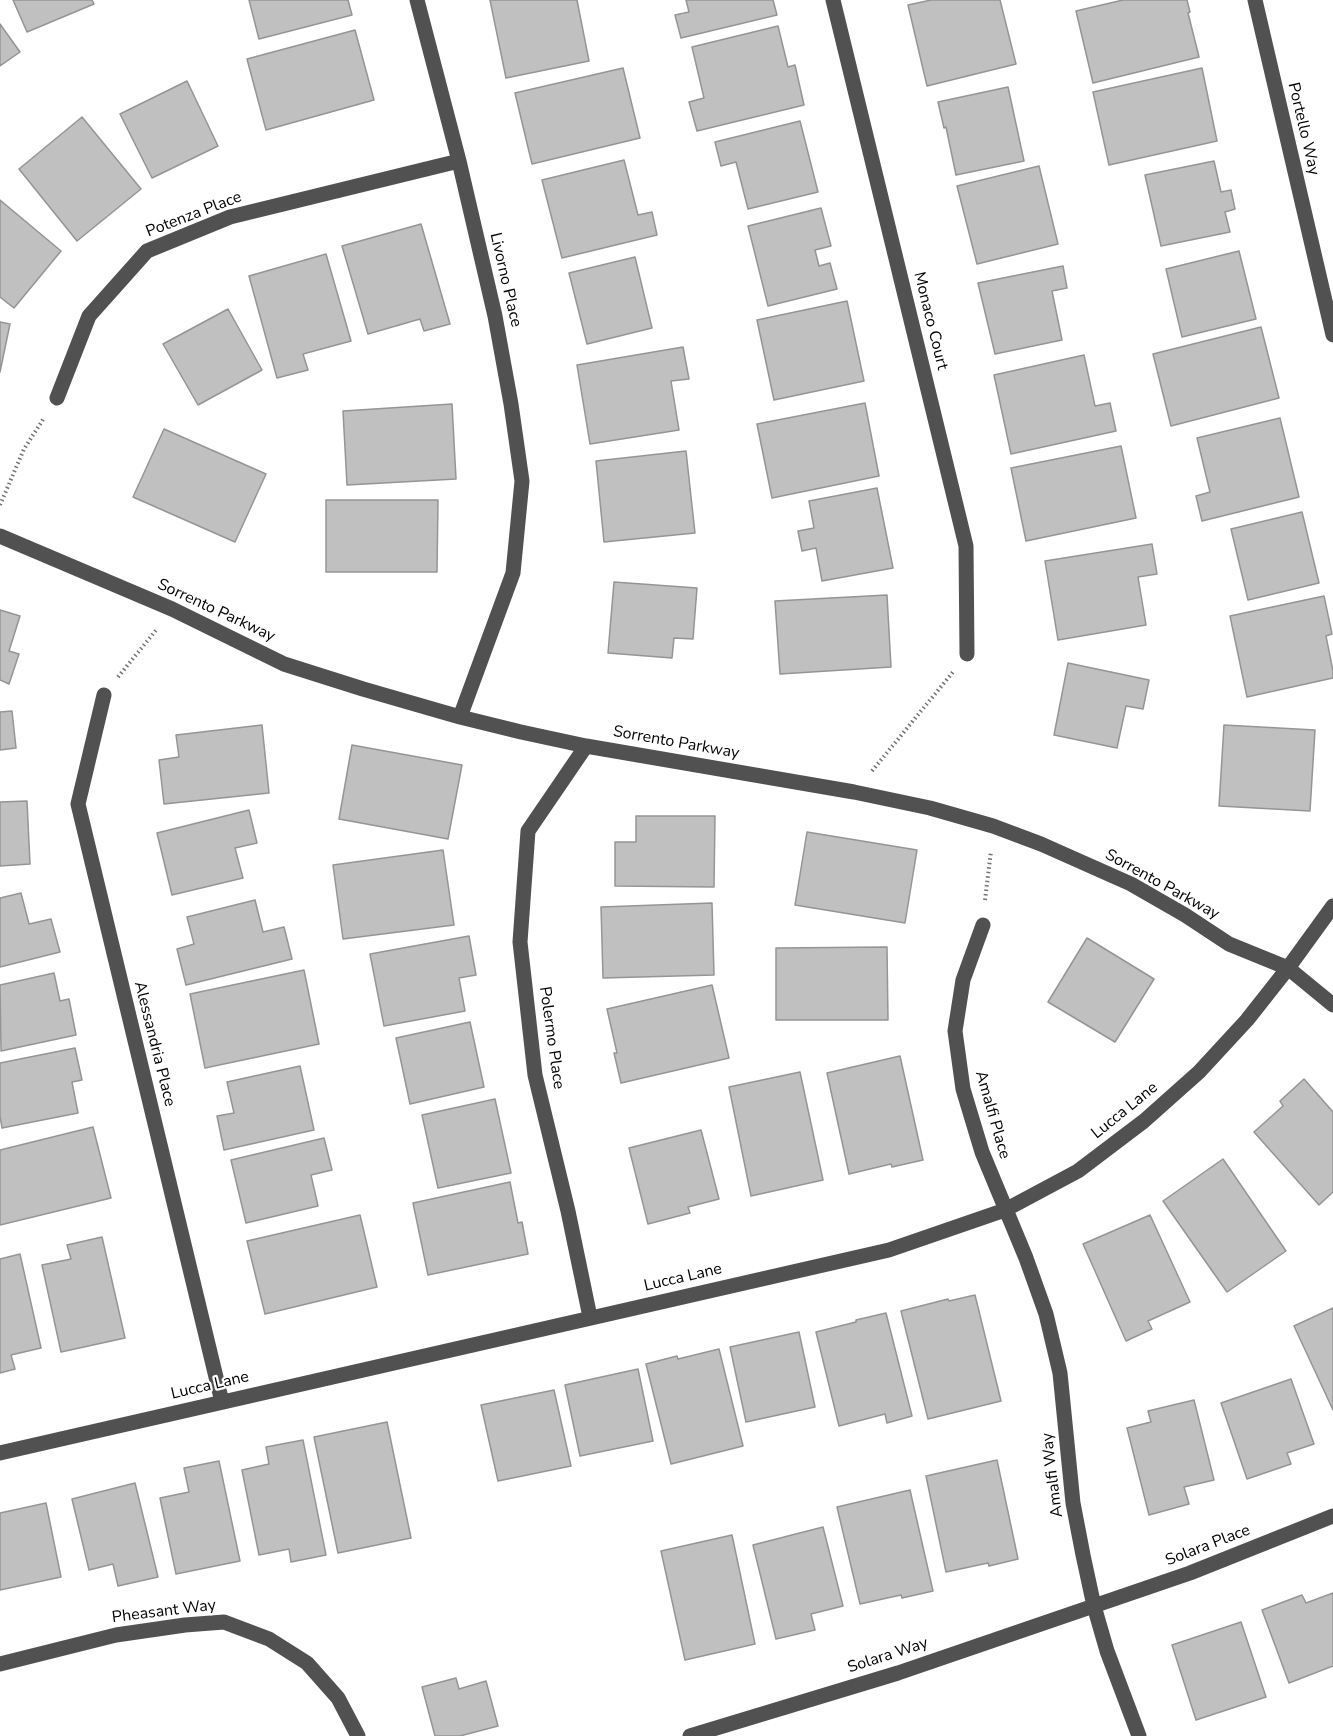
<!DOCTYPE html>
<html>
<head>
<meta charset="utf-8">
<style>
  body { margin:0 }
  canvas { display:block; background:#fff }
</style>
</head>
<body>
<canvas width="1333" height="1736"></canvas>
<script>
const ctx = document.querySelector('canvas').getContext('2d');
ctx.lineJoin = 'round';
function fillPath(path, color) {
  ctx.fillStyle = color;
  ctx.fill(path, 'evenodd');
}
function trace(path, color, width, dash) {
  ctx.strokeStyle = color;
  ctx.lineWidth = width;
  ctx.lineCap = dash ? 'butt' : 'round';
  ctx.setLineDash(dash || []);
  ctx.stroke(path);
}
function label(font, color, halo, rows, align = 'center') {
  ctx.font = font + ' "Nunito Sans",sans-serif';
  ctx.lineWidth = 4.5;
  ctx.setLineDash([]);
  ctx.textBaseline = 'middle';
  ctx.strokeStyle = halo;
  ctx.fillStyle = color;
  for (const [text, x, y, turn = 0] of rows) {
    ctx.save();
    ctx.translate(x, y);
    ctx.rotate((+turn || 0) * Math.PI / 180);
    ctx.textAlign = isNaN(turn) ? turn : align;
    if (halo) ctx.strokeText(text, 0, 0);
    ctx.fillText(text, 0, 0);
    ctx.restore();
  }
}
const building = new Path2D(`
  M13,0H92L94,4L27,32Z
  M249,0H348L352,15L259,39Z
  M490,0H577L589,61L506,78Z
  M686,0H773L777,15L681,38L675,15L689,12Z
  M931,0H1000L1016,64L927,86L908,5Z
  M1123,0H1187L1190,12L1188,13L1199,57L1093,83L1076,11Z
  M0,24L20,52L0,66Z
  M778,26L788,67L795,65L804,105L697,131L689,102L704,98L692,47Z
  M355,30L374,100L266,130L247,59Z
  M623,68L640,138L532,164L515,93Z
  M1202,68L1217,141L1109,165L1093,92Z
  M187,81L218,146L152,178L120,114Z
  M1008,87L1024,161L956,175L946,127L944,128L938,102Z
  M82,117L141,189L77,241L19,169Z
  M800,121L818,192L748,209L736,162L721,166L715,142Z
  M624,160L638,215L652,212L657,235L562,258L542,180Z
  M1214,161L1221,192L1231,190L1235,209L1225,212L1230,232L1161,246L1145,175Z
  M1039,166L1058,244L977,264L957,186Z
  M0,200L61,251L14,308L0,297Z
  M821,208L831,246L815,250L819,266L830,263L837,289L768,306L748,226Z
  M421,224L450,324L424,331L420,319L368,334L342,246Z
  M1239,251L1256,319L1182,337L1166,269Z
  M326,254L351,341L303,354L308,370L277,378L249,276Z
  M635,257L652,328L587,344L569,273Z
  M1063,266L1067,288L1052,291L1062,340L995,354L978,283Z
  M847,301L864,381L774,400L757,320Z
  M228,309L262,370L198,405L163,344Z
  M0,322L10,324L0,372Z
  M1261,327L1279,398L1171,426L1153,354Z
  M683,347L689,379L671,381L679,430L590,444L577,365Z
  M1084,355L1095,406L1110,403L1116,431L1011,454L994,375Z
  M865,403L879,476L772,498L757,424Z
  M452,404L456,479L347,485L343,411Z
  M1280,418L1299,497L1202,521L1196,496L1210,492L1197,438Z
  M164,429L266,474L235,542L133,497Z
  M1121,446L1136,518L1026,541L1011,468Z
  M686,451L695,533L604,542L596,461Z
  M877,488L893,568L822,581L816,548L802,551L798,531L814,528L809,501Z
  M326,500H438L437,572H326Z
  M1302,512L1319,583L1248,600L1231,529Z
  M1152,544L1157,574L1138,577L1146,625L1058,640L1045,561Z
  M614,582L697,588L693,639L674,638L672,658L608,653Z
  M887,595L891,667L780,674L775,601Z
  M1324,596L1332,634L1326,636L1333,671V678L1247,697L1230,616Z
  M0,610L20,616L9,651L19,654L9,684L0,680Z
  M1068,663L1149,680L1143,709L1126,706L1117,748L1054,735Z
  M12,711L16,748L0,750V712Z
  M262,725L269,793L164,804L159,760L179,757L176,735Z
  M1224,725L1315,730L1310,811L1219,806Z
  M352,745L462,765L448,839L339,819Z
  M27,801L30,864L0,866V802Z
  M249,810L257,843L235,848L243,878L172,895L157,833Z
  M636,816H715L714,887L615,886V842H636Z
  M807,832L917,850L905,923L795,905Z
  M443,850L454,925L343,939L333,865Z
  M21,893L29,924L51,919L60,952L0,967V898Z
  M255,900L263,932L284,927L292,959L186,985L177,949L194,944L187,917Z
  M712,903L714,975L603,978L601,907Z
  M469,936L476,975L459,978L465,1011L384,1026L370,954Z
  M1087,938L1154,979L1115,1042L1048,1002Z
  M887,947L888,1020H776V948Z
  M304,970L319,1044L205,1068L190,994Z
  M54,973L60,1001L69,999L76,1035L1,1051L0,985Z
  M712,985L729,1058L621,1083L614,1053H617L607,1009Z
  M470,1022L484,1087L410,1104L396,1038Z
  M75,1048L82,1080L72,1082L78,1113L2,1128L0,1116V1063Z
  M900,1056L923,1160L892,1167L891,1164L849,1174L827,1073Z
  M300,1066L314,1130L224,1150L217,1116L234,1113L227,1082Z
  M800,1072L823,1180L751,1196L729,1087Z
  M1304,1079L1333,1112V1192L1319,1205L1254,1132L1283,1106L1280,1101Z
  M495,1099L511,1173L438,1188L422,1115Z
  M93,1127L111,1198L0,1225V1150Z
  M701,1130L719,1199L688,1207L690,1213L648,1224L629,1148Z
  M324,1138L332,1170L311,1175L318,1206L246,1223L231,1160Z
  M1223,1159L1286,1251L1227,1292L1163,1201Z
  M510,1182L518,1223L522,1222L528,1254L428,1275L413,1203Z
  M360,1215L377,1287L265,1314L247,1241Z
  M1150,1215L1190,1302L1148,1321L1152,1329L1126,1341L1083,1244Z
  M102,1237L125,1338L61,1352L42,1265L71,1259L67,1245Z
  M20,1254L41,1348L11,1355L15,1369L0,1373V1259Z
  M975,1295L1001,1401L928,1419L901,1311L948,1299L949,1301Z
  M1333,1308V1410L1294,1326Z
  M886,1313L912,1416L887,1423L885,1414L839,1426L816,1332L856,1322V1320Z
  M799,1332L815,1407L746,1422L730,1347Z
  M719,1349L743,1446L671,1464L646,1364L677,1356L678,1359Z
  M638,1369L653,1441L580,1456L565,1385Z
  M1291,1379L1314,1444L1287,1453L1291,1464L1247,1479L1221,1403Z
  M554,1390L571,1466L498,1481L481,1405Z
  M1194,1400L1214,1480L1184,1487L1189,1504L1149,1515L1127,1428L1151,1422L1148,1411Z
  M387,1422L411,1538L338,1553L314,1437Z
  M303,1440L326,1555L291,1562L289,1549L259,1555L242,1470L269,1464L266,1447Z
  M997,1460L1018,1559L989,1566L988,1563L946,1572L926,1476Z
  M219,1461L240,1561L176,1574L160,1498L189,1492L184,1468Z
  M135,1483L158,1577L118,1586L113,1564L89,1570L72,1499Z
  M910,1490L933,1591L902,1598L901,1595L860,1604L837,1507Z
  M46,1503L61,1577L0,1590V1513Z
  M823,1527L843,1606L811,1614L815,1630L776,1639L753,1545Z
  M732,1535L755,1644L685,1660L661,1551Z
  M1333,1593V1666L1289,1683L1262,1610L1302,1595L1306,1603Z
  M1241,1622L1266,1697L1196,1720L1172,1645Z
  M456,1678L459,1689L486,1681L498,1726L460,1736H435L422,1687Z`);
fillPath(building, '#c0c0c0');
trace(building, '#959595', 1.5);
trace(new Path2D(`
  M0,505L24,449L44,418
  M118,677L157,629
  M872,771L953,672
  M985,900L991,851`), '#737373', 4, [1.5, 3]);
trace(new Path2D(`
  M417,0L459,161L495,316L511,404L522,481L513,573L460,717
  M833,0L966,546L967,654
  M1255,0L1333,335
  M57,398L89,316L147,251L230,217L459,161
  M0,536L172,609L284,664L363,689L460,717L521,732L586,746L854,792L930,808L993,826L1041,844L1131,884L1185,915L1229,944L1288,968L1333,1005
  M104,695L78,804L222,1402
  M586,746L528,831L520,942L535,1075L568,1211L590,1317
  M983,925L963,980L955,1031L963,1089L982,1152L1026,1258L1046,1314L1060,1373L1073,1503L1083,1555L1094,1606L1107,1651L1139,1736
  M0,1453L889,1250L1005,1210L1078,1171L1144,1121L1199,1072L1247,1020L1288,968L1333,906
  M0,1664L116,1635L185,1625L224,1622L269,1639L307,1663L338,1698L358,1736
  M690,1736L898,1673L1190,1573L1333,1516`), '#515151', 15);
label('16px', '#000', '#fff', [
  ["Portello Way",1303,129,77],
  ["Potenza Place",194,215,-21],
  ["Livorno Place",505,280,77],
  ["Monaco Court",930,321,76],
  ["Sorrento Parkway",216,611,25],
  ["Sorrento Parkway",676,743,10],
  ["Sorrento Parkway",1162,885,29],
  ["Polermo Place",551,1038,82],
  ["Alessandria Place",154,1044,76],
  ["Lucca Lane",1125,1111,-39],
  ["Amalfi Place",992,1115,74],
  ["Lucca Lane",683,1278,-13],
  ["Lucca Lane",210,1386,-13],
  ["Amalfi Way",1053,1475,-97],
  ["Solara Place",1208,1546,-21],
  ["Pheasant Way",164,1612,-7],
  ["Solara Way",888,1656,-18]
]);
</script>
</body>
</html>
